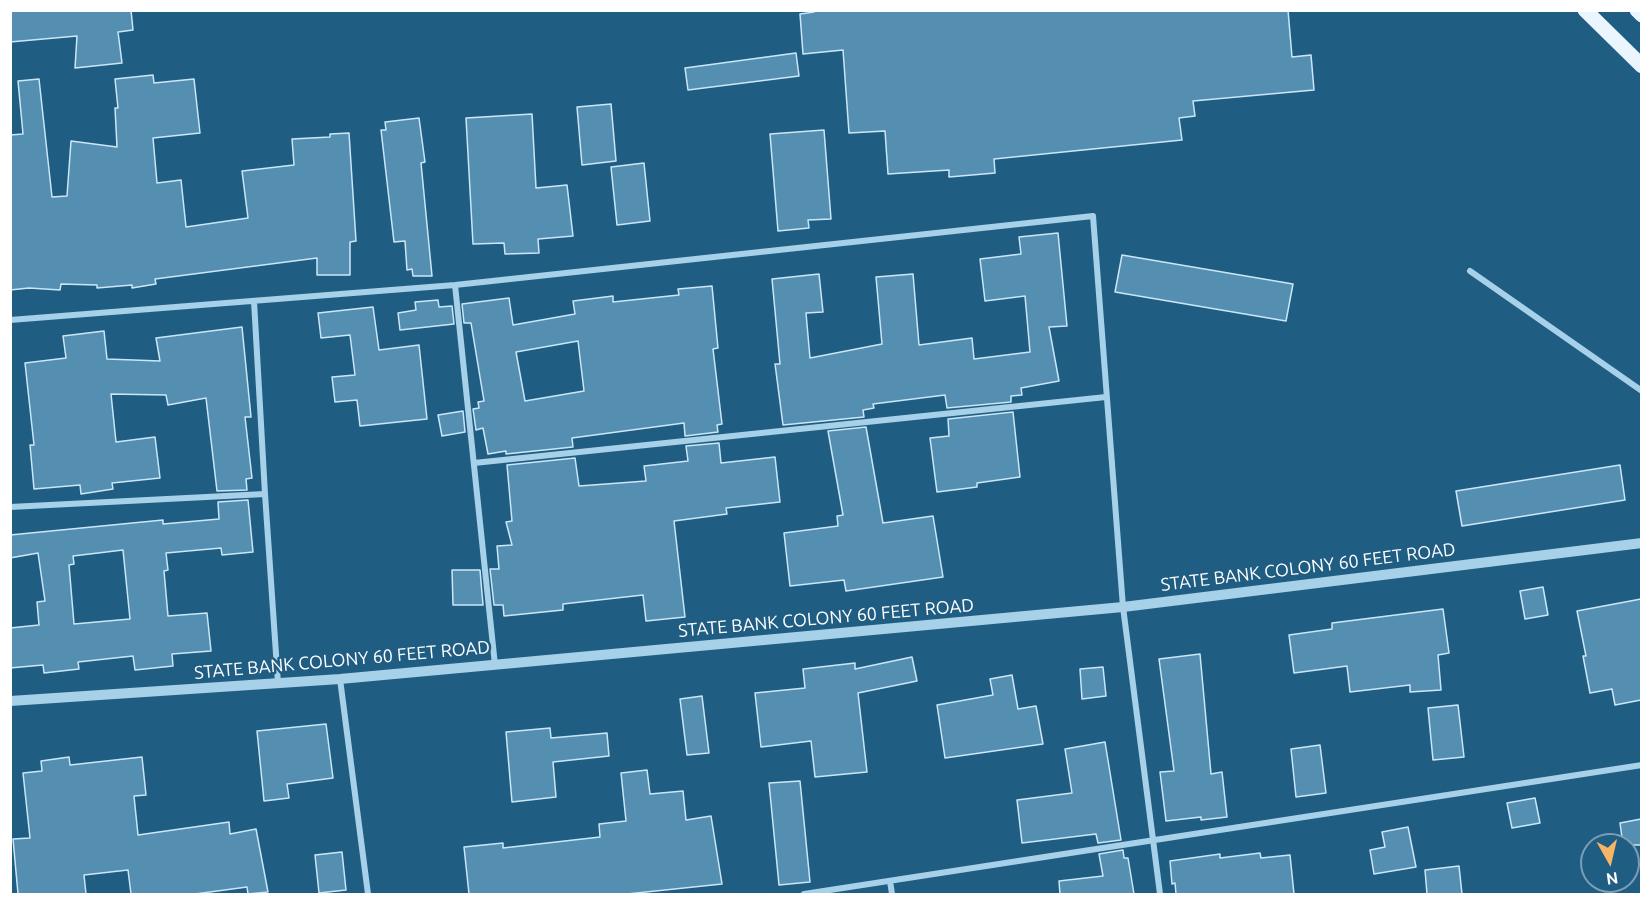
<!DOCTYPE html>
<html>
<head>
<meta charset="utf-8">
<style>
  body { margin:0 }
  #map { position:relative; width:1652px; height:905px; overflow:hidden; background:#205d83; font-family:Ubuntu,sans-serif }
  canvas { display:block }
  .frame { position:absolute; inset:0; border:12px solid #fff; pointer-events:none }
  .north { position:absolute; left:1580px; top:833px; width:60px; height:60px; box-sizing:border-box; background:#205d83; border:2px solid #799eb5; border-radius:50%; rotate:172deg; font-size:16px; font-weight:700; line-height:24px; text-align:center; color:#fff }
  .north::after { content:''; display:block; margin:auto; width:21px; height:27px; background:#f6b467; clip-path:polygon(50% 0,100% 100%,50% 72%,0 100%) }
</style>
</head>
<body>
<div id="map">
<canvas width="1652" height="905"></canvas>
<div class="frame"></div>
<div class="north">N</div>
</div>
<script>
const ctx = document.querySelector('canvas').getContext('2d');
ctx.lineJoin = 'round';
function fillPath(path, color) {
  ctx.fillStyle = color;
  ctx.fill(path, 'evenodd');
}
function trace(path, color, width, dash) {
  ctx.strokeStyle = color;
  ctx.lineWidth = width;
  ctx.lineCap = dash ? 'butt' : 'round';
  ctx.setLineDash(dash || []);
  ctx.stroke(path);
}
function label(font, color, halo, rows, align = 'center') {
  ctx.font = font + ' Ubuntu,sans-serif';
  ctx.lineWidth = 5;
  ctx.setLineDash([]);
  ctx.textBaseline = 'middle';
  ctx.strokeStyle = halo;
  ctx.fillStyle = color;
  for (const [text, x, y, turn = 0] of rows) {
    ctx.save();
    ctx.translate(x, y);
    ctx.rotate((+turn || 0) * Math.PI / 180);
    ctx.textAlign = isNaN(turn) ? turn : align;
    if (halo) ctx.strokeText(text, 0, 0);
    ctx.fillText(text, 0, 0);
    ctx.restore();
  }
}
const building = new Path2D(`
  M10,10H131L133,30L118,32L122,63L75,68L77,36L10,42Z
  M814,10H1288L1292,57L1311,55L1314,90L1193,101L1195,116L1179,118L1182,140L994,159L995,173L949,177V170L888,174L885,131L849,133L843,50L803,54L800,14L814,12Z
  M796,53L799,76L688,90L685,68Z
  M153,75L154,83L194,79L200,133L153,138L157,183L181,180L186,227L248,218L242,171L294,165L292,139L330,137V134L349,133L356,241L350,242V275H317V258L155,279L156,284L132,288V285L97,288V285L61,284L60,290L29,288L10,290V135L23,134L18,81L39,79L52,197L67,196L71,141L117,147L115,108H118L115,79Z
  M611,104L616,161L582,165L577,107Z
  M532,114L536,188L567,185L573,236L538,239L539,253L505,254L504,243L473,244L466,118Z
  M419,118L425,162L421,163L432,276H413L412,269L407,270L405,241L394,242L381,130H386L385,122Z
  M824,130L831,219L808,220L809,228L778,231L770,134Z
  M644,163L650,221L617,225L611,167Z
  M1058,233L1067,326L1049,327L1059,381L1021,388L1022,395L1011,396V402L947,408L945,395L873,404L874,408L863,410L864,417L783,425L775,364H780L772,279L819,274L823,312L806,313L810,358L882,344L876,277L913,274L919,345L972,338L974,359L1030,352L1025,296L985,301L980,259L1021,254L1019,237Z
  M1122,255L1293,284L1286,321L1115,292Z
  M712,286L718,348L713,349L722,424L717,425L718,432L685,436L684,423L572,438L573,447L506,454V451L488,454L483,428L476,430L473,409L479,408L478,402L484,401L471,323H464L462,304L509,298L513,325L575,314L573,301L613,296V302L679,295L678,289ZM578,341L584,391L525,401L516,352Z
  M438,300L439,307L452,306L454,324L400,330L398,313L416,310L415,302Z
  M373,307L379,350L419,345L427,419L360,426L357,400L335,402L332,377L355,375L350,335L321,338L318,313Z
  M242,327L251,417H245L252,478L246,479L247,490L217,491L206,398L168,405L166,395L111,394L116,442L155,437L160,478L112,483L113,489L81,494L80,485L34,489L30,445H34L25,363L66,358L63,336L104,331L107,359L160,361L156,338Z
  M463,411L465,432L442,436L438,415Z
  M1013,412L1020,477L977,483V487L937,492L930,438L949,436L948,419Z
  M866,427L883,523L933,516L943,577L846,591L844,580L790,586L784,533L838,526L837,516L843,515L828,431Z
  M719,443L721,463L775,457L780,502L726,508L727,514L674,521L685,617L646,621L643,595L563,604V610L504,616L503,605H494L490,569H499L497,546L512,545L506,522L512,521L507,465L575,458L579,486L646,481L644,466L688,461L686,446Z
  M1620,465L1625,500L1462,526L1456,491Z
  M248,500L253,552L222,555L221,548L166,553L168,570L164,571L168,616L207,613L211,651L172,654L173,666L135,670L133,656L78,662L79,669L44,673L43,665L10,668V628L39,625L37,602L45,601L38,553L10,558V535L163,520V524L219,519L218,502ZM123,550L130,619L74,624L69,565L74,564L73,556Z
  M452,570H480L483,605H453Z
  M1543,587L1548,615L1525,619L1520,591Z
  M1641,599V700L1615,705L1612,689L1590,693L1583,656H1586L1577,611Z
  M1443,609L1449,653L1438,655L1441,690L1410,692V685L1350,692L1347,666L1294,673L1289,635L1332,629V623Z
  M1200,654L1211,774L1222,772L1227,817L1201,820V817L1166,821L1160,772L1174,771L1159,659Z
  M912,657L917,681L858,693L867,772L815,777L811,741L761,747L755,693L805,688L803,669L855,663V669Z
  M1103,667L1106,696L1082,699L1080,669Z
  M1012,675L1018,709L1036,706L1043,744L945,758L937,705L993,695L990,679Z
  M702,696L709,753L687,755L680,699Z
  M1458,705L1464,757L1433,760L1428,708Z
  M326,724L333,778L287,784L289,798L264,801L257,731Z
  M550,728L551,738L607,733L609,756L553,762L556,797L512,802L506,732Z
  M1105,742L1121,840L1098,843L1096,834L1022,843L1017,800L1072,793L1065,749Z
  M1320,745L1326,793L1296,797L1291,749Z
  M69,757L70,765L142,757L146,795L134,796L138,835L229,822L230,834L256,829L268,892L248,894L247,887L195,894H131L128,870L84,875L86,894H18L13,839L30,838L23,773L42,771L41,761Z
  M647,770L650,794L683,791L686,820L711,816L722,884L627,894H469L464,847L503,843V848L600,837L599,824L626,821L621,773Z
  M800,781L810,882L779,885L769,783Z
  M1535,798L1540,823L1512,828L1507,803Z
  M1641,819V845H1623L1620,823Z
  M1408,827L1416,867L1374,874L1370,850L1385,847L1382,832Z
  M1123,850L1124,858H1128L1134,894H1060L1059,881L1103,876L1099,854Z
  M342,852L346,890L319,893L315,855Z
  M1260,853L1261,858L1290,855L1294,894H1176L1175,883L1172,884L1170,861L1220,854V858Z
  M1459,866L1462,894H1427L1425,870Z`);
fillPath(building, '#548fb1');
trace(building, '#cbe7f7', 1.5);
trace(new Path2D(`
  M1470,271L1642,391
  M455,285L495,665
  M254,301L265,494L278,683
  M10,320L455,285L1093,216L1123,607L1160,894
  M474,463L1106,397
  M10,507L265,494
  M340,679L368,894
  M890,881L892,894
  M804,894L1642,765`), '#a7d0e9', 6);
trace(new Path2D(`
  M10,701L340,679L1123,607L1642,543`), '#a7d0e9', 10);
trace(new Path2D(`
  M1585,10L1642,66
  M1637,10L1642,15`), '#eaf5fe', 15);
label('18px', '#fff', '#205d83', [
  ["STATE BANK COLONY 60 FEET ROAD",1308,567,-7],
  ["STATE BANK COLONY 60 FEET ROAD",826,618,-5],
  ["STATE BANK COLONY 60 FEET ROAD",342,660,-5]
]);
</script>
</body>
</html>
